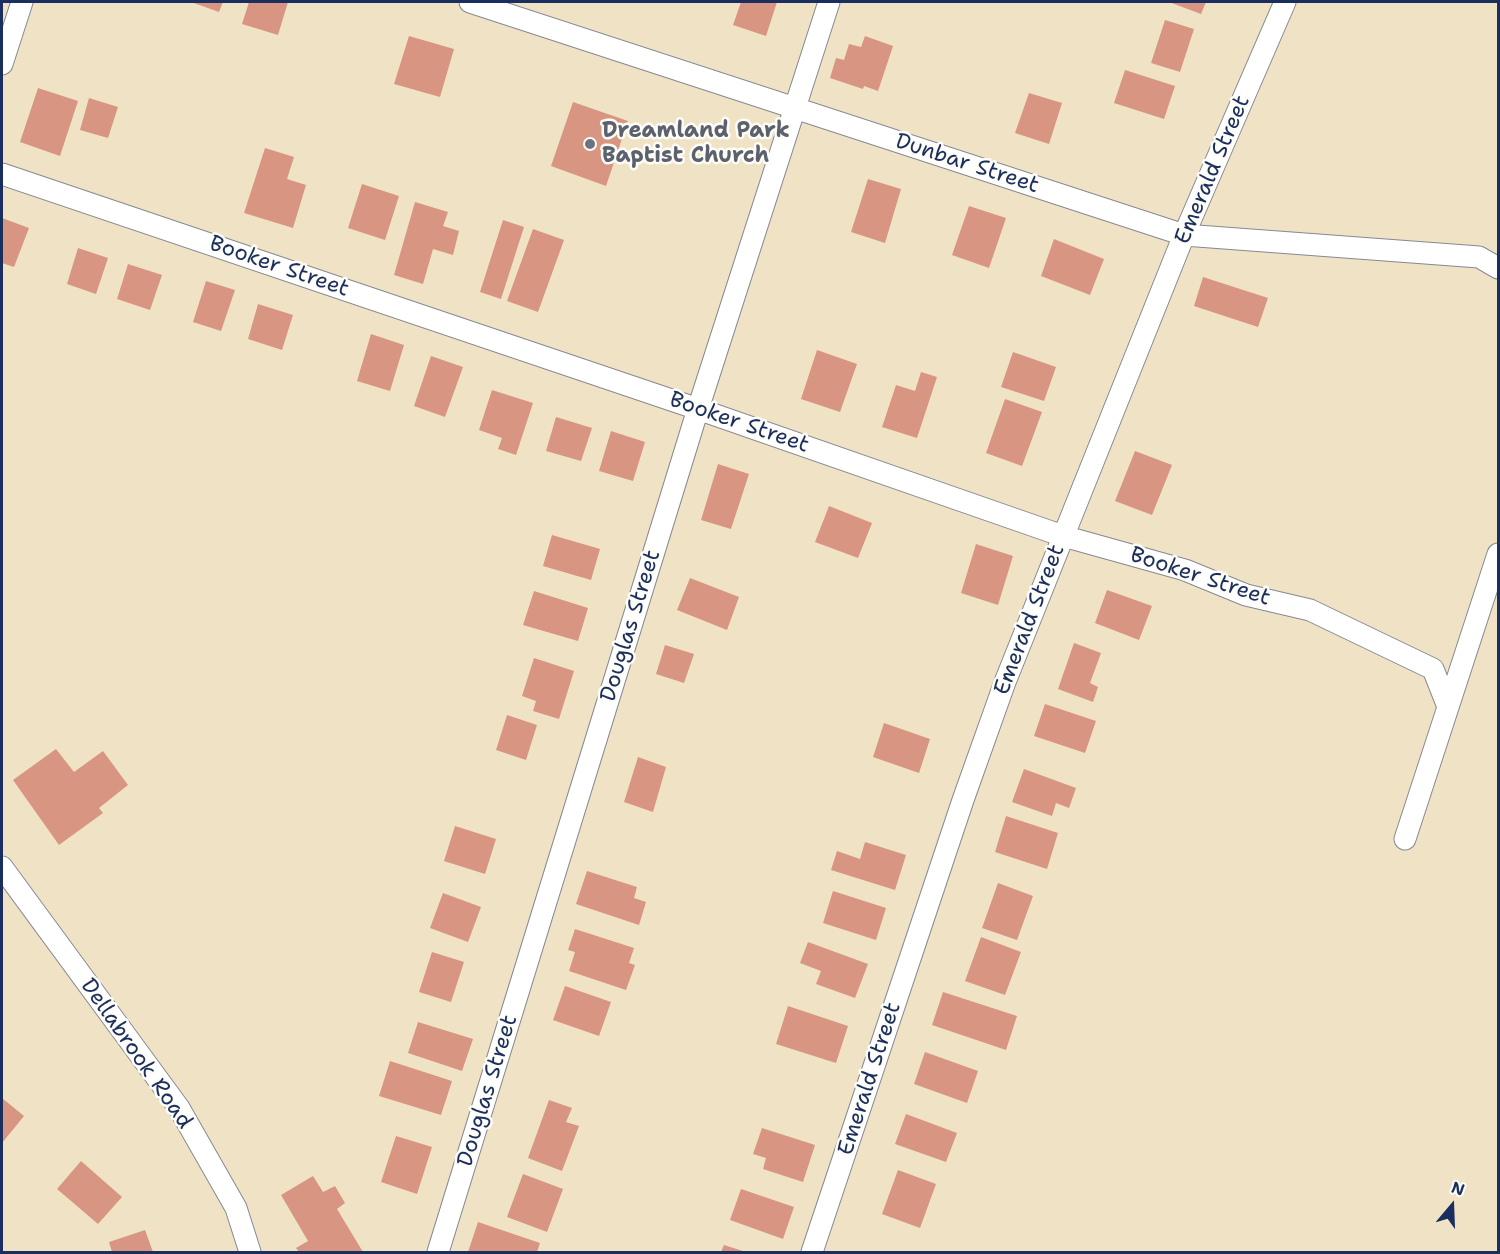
<!DOCTYPE html>
<html>
<head>
<meta charset="utf-8">
<style>
  body { margin:0 }
  #map { position:relative; width:1500px; height:1254px; overflow:hidden; background:#f0e3c5; font-family:"Shantell Sans",sans-serif }
  canvas { display:block }
  .frame { position:absolute; inset:0; border:3px solid #1b2f5e; pointer-events:none }
  .north { position:absolute; left:1422px; top:1176px; width:60px; height:60px; -webkit-text-stroke:4px #fdfcf7; paint-order:stroke; rotate:19deg; font-size:16px; font-weight:700; line-height:24px; text-align:center; color:#1b2f5e }
  .north::after { content:''; display:block; margin:auto; width:21px; height:27px; background:#1b2f5e; clip-path:polygon(50% 0,100% 100%,50% 72%,0 100%) }
</style>
</head>
<body>
<div id="map">
<canvas width="1500" height="1254"></canvas>
<div class="frame"></div>
<div class="north">N</div>
</div>
<script>
const ctx = document.querySelector('canvas').getContext('2d');
ctx.lineJoin = 'round';
function fillPath(path, color) {
  ctx.fillStyle = color;
  ctx.fill(path, 'evenodd');
}
function trace(path, color, width, dash) {
  ctx.strokeStyle = color;
  ctx.lineWidth = width;
  ctx.lineCap = dash ? 'butt' : 'round';
  ctx.setLineDash(dash || []);
  ctx.stroke(path);
}
function label(font, color, halo, rows, align = 'center') {
  ctx.font = font + ' "Shantell Sans",sans-serif';
  ctx.lineWidth = 5;
  ctx.setLineDash([]);
  ctx.textBaseline = 'middle';
  ctx.strokeStyle = halo;
  ctx.fillStyle = color;
  for (const [text, x, y, turn = 0] of rows) {
    ctx.save();
    ctx.translate(x, y);
    ctx.rotate((+turn || 0) * Math.PI / 180);
    ctx.textAlign = isNaN(turn) ? turn : align;
    if (halo) ctx.strokeText(text, 0, 0);
    ctx.fillText(text, 0, 0);
    ctx.restore();
  }
}
fillPath(new Path2D(`
  M191,2H223L219,12Z
  M249,2H288L278,35L242,24Z
  M741,2H777L766,36L733,25Z
  M1169,2H1206L1201,14Z
  M1165,20L1194,29L1180,72L1151,63Z
  M409,36L454,49L440,97L394,84Z
  M865,36L893,46L878,91L864,86L863,89L830,78L836,58L844,60L849,44L861,47Z
  M1125,70L1175,86L1164,119L1114,103Z
  M38,88L78,101L60,156L20,142Z
  M1029,93L1062,103L1049,144L1015,133Z
  M89,98L118,107L108,138L80,130Z
  M573,102L628,121L606,186L551,166Z
  M265,148L294,157L287,179L306,185L293,228L244,213Z
  M868,179L901,189L885,243L851,232Z
  M362,184L399,196L385,240L348,228Z
  M415,202L448,212L443,226L459,231L453,255L433,249L423,284L394,275Z
  M969,206L1006,218L989,268L952,255Z
  M2,218L29,228L14,267L2,263Z
  M503,220L524,227L501,299L480,292Z
  M533,229L564,240L538,312L507,301Z
  M1054,239L1104,259L1090,295L1041,276Z
  M78,248L108,258L96,294L67,284Z
  M128,264L162,275L150,310L117,299Z
  M1203,277L1268,298L1258,327L1194,306Z
  M206,281L235,290L221,331L193,322Z
  M258,304L293,315L282,350L248,339Z
  M371,334L404,345L390,391L357,381Z
  M817,350L857,364L840,412L801,399Z
  M1013,352L1056,367L1044,401L1001,387Z
  M431,356L463,367L445,417L414,406Z
  M921,372L937,377L917,438L882,427L896,385L915,391Z
  M492,390L533,403L516,455L498,449L502,438L479,430Z
  M1005,399L1042,412L1022,466L986,453Z
  M556,417L592,428L581,461L546,451Z
  M611,431L645,442L633,481L599,471Z
  M1135,451L1172,465L1152,515L1115,501Z
  M718,464L749,474L731,529L701,520Z
  M829,506L872,523L858,558L815,542Z
  M552,535L600,549L591,580L543,566Z
  M976,544L1013,556L998,605L961,593Z
  M690,578L739,597L727,630L677,610Z
  M1107,590L1152,606L1139,640L1095,623Z
  M534,591L588,608L578,641L523,625Z
  M1074,643L1101,653L1090,683L1098,687L1093,702L1058,689Z
  M665,645L694,654L684,683L656,674Z
  M534,658L574,671L559,719L533,711L536,701L522,696Z
  M1045,704L1096,721L1085,753L1034,736Z
  M507,715L537,725L526,760L496,750Z
  M884,723L930,739L919,773L873,757Z
  M56,749L74,772L103,751L128,785L99,808L103,813L59,845L13,780Z
  M638,757L666,767L653,812L624,802Z
  M1024,769L1076,788L1069,808L1056,803L1052,816L1012,802Z
  M1006,816L1058,833L1047,869L995,852Z
  M455,826L496,839L485,874L444,861Z
  M865,842L906,855L895,890L831,870L837,851L860,859Z
  M587,871L637,887L634,898L646,902L639,925L576,904Z
  M998,883L1033,896L1017,940L982,928Z
  M833,891L886,908L876,940L823,923Z
  M443,893L481,907L468,942L430,928Z
  M575,929L634,948L629,963L635,965L626,990L569,971L575,952L568,950Z
  M981,937L1021,952L1005,995L965,981Z
  M808,942L868,964L855,998L816,984L821,971L800,963Z
  M432,952L464,962L451,1002L419,992Z
  M565,986L611,1002L599,1036L553,1020Z
  M943,992L1017,1016L1006,1050L932,1025Z
  M788,1006L848,1026L836,1063L776,1044Z
  M418,1022L473,1039L462,1071L408,1053Z
  M925,1052L978,1071L967,1103L914,1084Z
  M390,1061L452,1081L441,1115L379,1096Z
  M2,1098L24,1116L2,1143Z
  M549,1100L572,1108L566,1122L579,1126L562,1171L528,1158Z
  M906,1114L957,1133L946,1162L895,1144Z
  M762,1128L815,1145L803,1182L763,1169L766,1158L753,1154Z
  M396,1136L432,1147L417,1194L381,1182Z
  M81,1161L122,1197L98,1224L57,1189Z
  M898,1170L936,1184L920,1228L882,1214Z
  M523,1174L563,1189L547,1232L507,1217Z
  M313,1176L323,1192L335,1186L345,1203L337,1209L363,1252H299L296,1248L308,1241L281,1195Z
  M741,1189L794,1207L783,1239L730,1220Z
  M478,1222L540,1243L537,1252H468Z
  M145,1230L153,1252H112L109,1242Z
  M724,1245L746,1252H721Z`), '#d89581');
const minor = new Path2D(`
  M470,2L1184,235L1479,257L1498,268
  M2,64L22,2
  M2,174L698,409L1063,536L1185,570L1246,595L1310,610L1433,669L1448,707
  M1405,839L1498,554
  M2,867L179,1108L236,1208L250,1252
  M438,1252L698,409L829,2
  M812,1252L963,800L1005,682L1184,235L1285,2`);
trace(minor, '#868992', 23);
trace(minor, '#fff', 21);
for (const [x, y, r, color] of [
  [590,144,6,"#6b7280"]
]) {
  const dot = new Path2D();
  dot.arc(x, y, r, 0, 2 * Math.PI);
  ctx.fillStyle = color;
  ctx.fill(dot);
  trace(dot, '#fdfcf7', 2);
}
label('bold 22px', '#5b616d', '#fdfcf7', [
  ["Dreamland Park",602,131],
  ["Baptist Church",602,156]
], 'left');
label('22px', '#1b2f5e', '#fdfcf7', [
  ["Dunbar Street",967,164,18],
  ["Emerald Street",1213,170,-67],
  ["Booker Street",279,267,19],
  ["Booker Street",739,423,19],
  ["Booker Street",1200,577,18],
  ["Emerald Street",1030,620,-69],
  ["Douglas Street",631,626,-73],
  ["Dellabrook Road",136,1054,55],
  ["Emerald Street",870,1079,-72],
  ["Douglas Street",488,1091,-73]
]);
</script>
</body>
</html>
